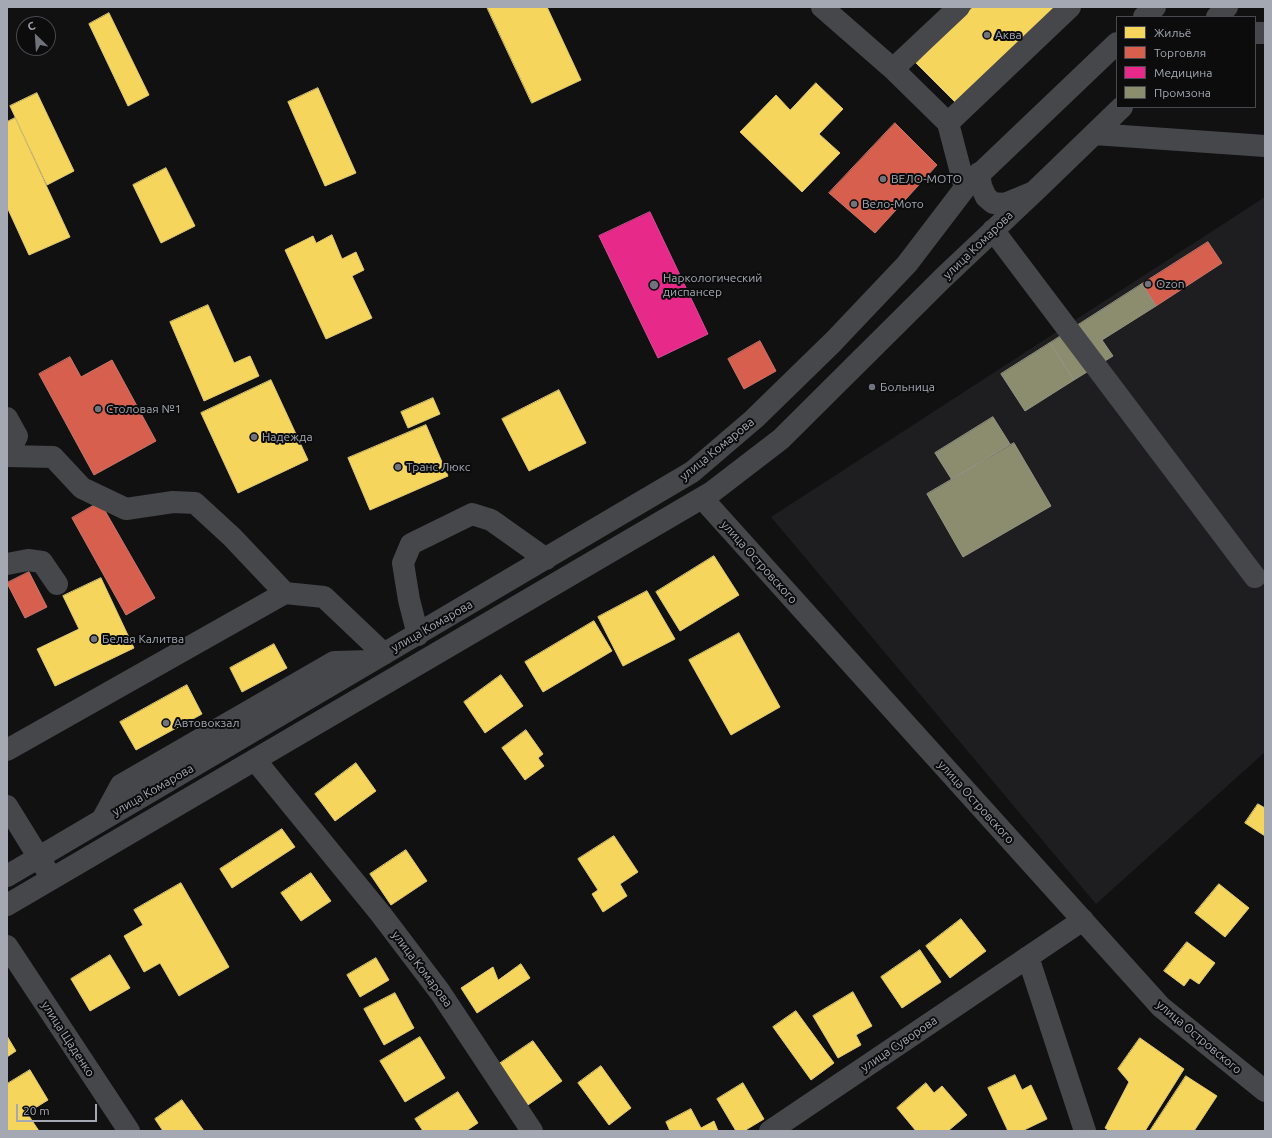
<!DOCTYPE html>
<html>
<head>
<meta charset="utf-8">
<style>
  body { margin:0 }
  #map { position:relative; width:1272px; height:1138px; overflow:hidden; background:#111112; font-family:Ubuntu,sans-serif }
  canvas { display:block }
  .frame { position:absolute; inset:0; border:8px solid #a3a8b3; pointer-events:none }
  .legend { position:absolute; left:1116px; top:16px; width:140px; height:92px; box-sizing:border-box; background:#0c0c0d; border:1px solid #484a4f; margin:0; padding:5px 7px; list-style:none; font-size:12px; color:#a3a8b3 }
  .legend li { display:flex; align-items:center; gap:8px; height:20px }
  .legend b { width:20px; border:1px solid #484a4f }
  .north { position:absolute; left:16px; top:16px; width:40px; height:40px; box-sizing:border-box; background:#0c0c0d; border:1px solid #484a4f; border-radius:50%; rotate:335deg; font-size:11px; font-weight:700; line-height:16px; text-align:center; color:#a3a8b3 }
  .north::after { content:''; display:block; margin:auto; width:14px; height:18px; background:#70737b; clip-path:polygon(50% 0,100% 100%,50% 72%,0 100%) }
  .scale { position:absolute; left:16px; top:1104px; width:81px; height:18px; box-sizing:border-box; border:2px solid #a3a8b3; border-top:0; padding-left:5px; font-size:12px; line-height:14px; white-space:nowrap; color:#a3a8b3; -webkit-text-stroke:3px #0c0c0d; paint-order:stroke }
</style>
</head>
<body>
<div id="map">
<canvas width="1272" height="1138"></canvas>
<div class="frame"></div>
<ul class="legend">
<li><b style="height:11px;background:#f6d55c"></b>Жильё</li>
<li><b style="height:11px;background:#d6604d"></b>Торговля</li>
<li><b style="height:11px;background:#e7298a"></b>Медицина</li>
<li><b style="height:11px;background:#8c8c6e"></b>Промзона</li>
</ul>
<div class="north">С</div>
<div class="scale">20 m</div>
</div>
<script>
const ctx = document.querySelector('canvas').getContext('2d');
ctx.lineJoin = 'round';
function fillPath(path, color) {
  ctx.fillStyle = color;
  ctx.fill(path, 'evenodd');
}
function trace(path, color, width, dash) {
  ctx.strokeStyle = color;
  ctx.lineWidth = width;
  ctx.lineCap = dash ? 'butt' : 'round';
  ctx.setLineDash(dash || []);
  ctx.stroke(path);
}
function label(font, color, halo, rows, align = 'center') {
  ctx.font = font + ' Ubuntu,sans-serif';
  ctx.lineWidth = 4;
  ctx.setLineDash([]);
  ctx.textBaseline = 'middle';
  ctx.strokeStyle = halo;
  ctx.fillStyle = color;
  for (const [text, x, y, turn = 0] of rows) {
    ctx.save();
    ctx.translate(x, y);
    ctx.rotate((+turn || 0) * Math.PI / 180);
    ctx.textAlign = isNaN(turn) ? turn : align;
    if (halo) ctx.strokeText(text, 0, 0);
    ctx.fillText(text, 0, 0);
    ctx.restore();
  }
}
fillPath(new Path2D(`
  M1265,197V752L1096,904L771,517Z`), '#1e1e20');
const homes = new Path2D(`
  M487,7H547L581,80L532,103Z
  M973,7H1058L958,105L916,63Z
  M109,13L149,95L128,106L89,24Z
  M816,83L843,109L819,134L840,153L802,192L740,132L776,95L790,110Z
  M318,88L356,173L325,186L288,102Z
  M37,93L74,171L47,185L10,106Z
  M15,118L70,237L29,255L7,207V122Z
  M166,168L195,226L161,243L133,185Z
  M332,235L342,259L356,252L364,270L352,276L372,318L326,339L285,250L313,236L316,243Z
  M208,305L234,363L250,356L259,376L204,401L170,322Z
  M271,380L308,460L238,493L201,413Z
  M559,390L586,443L529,471L502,419Z
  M433,398L440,414L408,428L401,412Z
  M426,425L448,476L370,510L348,458Z
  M714,556L739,595L680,631L656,592Z
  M101,578L134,648L55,686L37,649L79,629L63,596Z
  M647,591L675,639L623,666L598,617Z
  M594,621L612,651L543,692L525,662Z
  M739,633L780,707L731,735L689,660Z
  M274,644L287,668L242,692L230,668Z
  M501,675L523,706L485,733L464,702Z
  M187,685L202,714L136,750L120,722Z
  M526,730L543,754L538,758L544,766L525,780L502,748Z
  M356,763L376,791L335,821L315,794Z
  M1258,804L1265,808V836L1245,823Z
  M282,829L295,847L232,888L220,869Z
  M614,836L638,872L620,884L627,896L603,912L592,894L598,890L578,859Z
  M406,850L427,881L391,905L370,874Z
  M311,873L331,901L301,921L281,893Z
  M181,883L229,967L179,996L160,963L144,972L124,936L143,925L134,910Z
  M1219,884L1249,908L1225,937L1195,913Z
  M961,919L986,951L950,978L926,946Z
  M1187,942L1215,963L1199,984L1190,978L1184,986L1164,971Z
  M920,950L941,982L902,1008L881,977Z
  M110,955L130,988L90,1011L71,979Z
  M376,958L389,980L360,997L347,975Z
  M521,964L530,978L477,1013L461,988L493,967L498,980Z
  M853,992L872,1026L856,1035L861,1045L838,1058L813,1016Z
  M395,993L414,1028L384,1045L364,1009Z
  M796,1011L834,1063L811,1080L773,1027Z
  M7,1036L16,1051L7,1057Z
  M420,1037L445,1078L405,1102L380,1061Z
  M1140,1038L1184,1069L1145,1131H1110L1105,1128L1129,1082L1118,1069Z
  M533,1041L562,1081L528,1105L499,1064Z
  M601,1066L631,1108L609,1125L578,1083Z
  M30,1070L48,1100L27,1113L39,1131H7V1084Z
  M1015,1075L1022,1090L1031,1085L1047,1119L1022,1131H1008L988,1088Z
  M1186,1076L1217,1096L1194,1131H1150Z
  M743,1083L764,1119L744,1131H736L717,1099Z
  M926,1083L934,1093L942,1086L967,1115L948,1131H916L897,1108Z
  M458,1092L478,1123L466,1131H423L415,1119Z
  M182,1100L204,1131H163L155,1119Z
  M691,1109L701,1128L714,1121L718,1131H670L666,1122Z`);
fillPath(homes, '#f6d55c');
trace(homes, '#ddc876', 1);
const shops = new Path2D(`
  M895,123L937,165L875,233L829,193Z
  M1208,242L1222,263L1156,306L1142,284Z
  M760,341L776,371L744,389L728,359Z
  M70,357L81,377L112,360L156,441L94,475L39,374Z
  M100,502L155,598L126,615L72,518Z
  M29,572L47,607L25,618L7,583Z`);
fillPath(shops, '#d6604d');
trace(shops, '#c7766c', 1);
const health = new Path2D(`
  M650,212L708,334L658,358L599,236Z`);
fillPath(health, '#e7298a');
trace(health, '#d34f96', 1);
const industry = new Path2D(`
  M1142,284L1156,306L1102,340L1113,356L1074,380L1050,343Z
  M1050,343L1074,380L1025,411L1001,374Z
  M993,417L1010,444L952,480L935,453Z
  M1014,443L1051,506L963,557L927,494Z`);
fillPath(industry, '#8c8c6e');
trace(industry, '#939483', 1);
trace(new Path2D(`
  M822,7L893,69L948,123
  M1144,17L1155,7
  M1217,17L1227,7
  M1255,33H1265
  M893,69L959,7
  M1094,134L1265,146
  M979,173L981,186L986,197L993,203L1005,204L1034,192L1122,107
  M965,188L948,123L1070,7
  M993,230L1255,577
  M7,418L17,436L8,455
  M7,456L53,457L82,488L126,509L173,502L195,503L232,537L285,593
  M702,498L1161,1007L1265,1091
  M7,564L28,560L42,562L57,584
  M418,635L409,600L403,563L411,544L472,514L491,520L546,559
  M7,750L285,593L324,597L384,654
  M255,760L380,913L440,992L532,1131
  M7,806L46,869
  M102,820L121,785L334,662L371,661
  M7,876L692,472L754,419L833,342L907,264L965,188L1117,43
  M7,905L712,492L781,439L943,278L1034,192
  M7,946L129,1131
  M1028,957L1085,1131
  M770,1131L1083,920`), '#46474a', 22);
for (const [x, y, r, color] of [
  [987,35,4,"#70737b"],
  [883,179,4,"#70737b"],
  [854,204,4,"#70737b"],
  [1148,284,4,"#70737b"],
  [654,285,5,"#70737b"],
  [872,387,4,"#70737b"],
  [98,409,4,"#70737b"],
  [254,437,4,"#70737b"],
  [398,467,4,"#70737b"],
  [94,639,4,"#70737b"],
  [166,723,4,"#70737b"]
]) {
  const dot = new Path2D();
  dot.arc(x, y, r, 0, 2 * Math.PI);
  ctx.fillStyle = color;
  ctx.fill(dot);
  trace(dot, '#0c0c0d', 1.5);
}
label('12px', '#a3a8b3', '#0c0c0d', [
  ["Аква",995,35],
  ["ВЕЛО-МОТО",891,179],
  ["Вело-Мото",862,204],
  ["Наркологический",663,278],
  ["диспансер",663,292],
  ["Ozon",1156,284],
  ["Больница",880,387],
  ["Столовая №1",106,409],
  ["Надежда",262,437],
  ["Транс Люкс",406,467],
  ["Белая Калитва",102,639],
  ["Автовокзал",174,723]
], 'left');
label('12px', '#a3a8b3', '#0c0c0d', [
  ["улица Комарова",978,245,-44],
  ["улица Комарова",717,449,-39],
  ["улица Островского",759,562,48],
  ["улица Комарова",432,626,-30],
  ["улица Комарова",153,790,-30],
  ["улица Островского",976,802,48],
  ["улица Комарова",422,969,53],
  ["улица Островского",1199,1037,40],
  ["улица Щаденко",68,1039,57],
  ["улица Суворова",899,1044,-34]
]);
</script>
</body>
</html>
